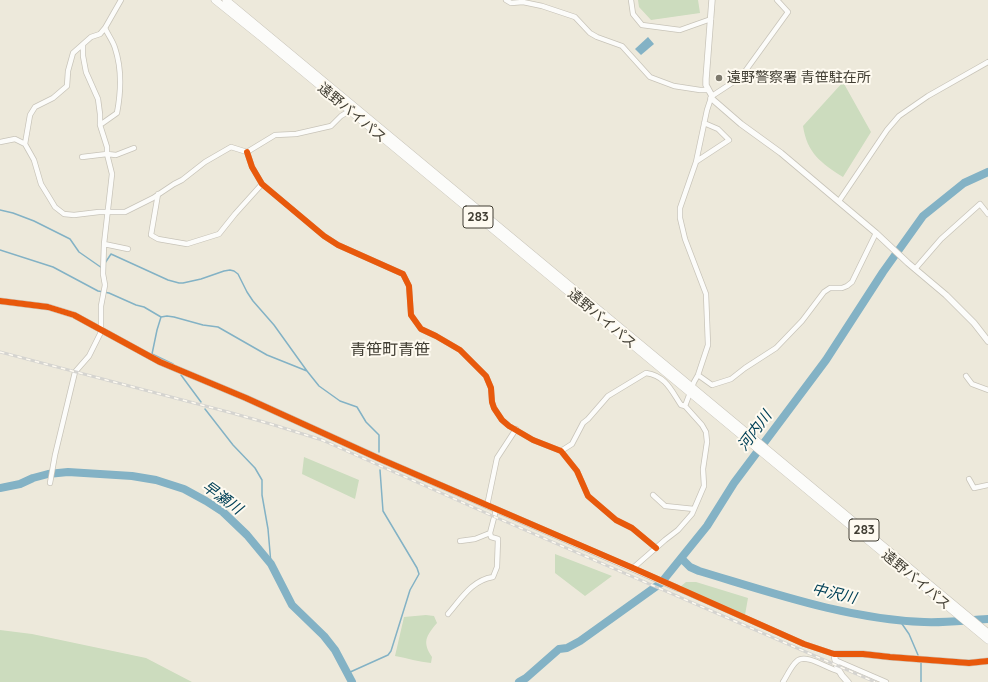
<!DOCTYPE html>
<html>
<head>
<meta charset="utf-8">
<style>
  body { margin:0 }
  canvas { display:block; background:#ede9db }
</style>
</head>
<body>
<canvas width="988" height="682"></canvas>
<script>
const ctx = document.querySelector('canvas').getContext('2d');
ctx.lineJoin = 'round';
function fillPath(path, color) {
  ctx.fillStyle = color;
  ctx.fill(path, 'evenodd');
}
function trace(path, color, width, dash) {
  ctx.strokeStyle = color;
  ctx.lineWidth = width;
  ctx.lineCap = dash ? 'butt' : 'round';
  ctx.setLineDash(dash || []);
  ctx.stroke(path);
}
function label(font, color, halo, rows, align = 'center') {
  ctx.font = font + ' Quicksand,"Noto Sans JP",sans-serif';
  ctx.lineWidth = 4;
  ctx.setLineDash([]);
  ctx.textBaseline = 'middle';
  ctx.strokeStyle = halo;
  ctx.fillStyle = color;
  for (const [text, x, y, turn = 0] of rows) {
    ctx.save();
    ctx.translate(x, y);
    ctx.rotate((+turn || 0) * Math.PI / 180);
    ctx.textAlign = isNaN(turn) ? turn : align;
    if (halo) ctx.strokeText(text, 0, 0);
    ctx.fillText(text, 0, 0);
    ctx.restore();
  }
}
fillPath(new Path2D(`
  M638,0H698L700,13L651,20L639,7Z
  M843,82L871,132L843,177C821,163 807,153 803,126Z
  M304,457L359,480L355,499L302,474Z
  M555,554L612,576L585,596L555,573Z
  M686,582H696L748,598L745,615L680,587Z
  M426,615L434,616L437,623C426,636 422,642 432,657L431,663C419,662 407,658 395,656L404,617Z
  M0,630L32,634L146,658L192,682H0Z`), '#ccdcbe');
fillPath(new Path2D(`
  M648,37L654,44L641,55L635,49Z`), '#83b2c5');
trace(new Path2D(`
  M0,210L13,213L34,221L70,239L79,252L102,268
  M0,250L53,267L98,291L109,293L136,305L144,307L161,317L167,316L174,317L203,325L218,327L267,355L307,371
  M105,263L111,254L168,280L179,283H183L201,279L224,271L230,270L234,271L238,274L247,292L253,301L274,325L307,371L319,386L340,401L357,407L366,422L379,435V452
  M161,317L157,330L152,354L173,364
  M181,375L201,402
  M205,409L233,445L255,468L262,480V495L268,529L271,564
  M900,621L909,634L918,655
  M921,663V682
  M348,673L388,655L391,651L410,590L419,574L417,568L383,511L380,470`), '#83b2c5', 1.5);
trace(new Path2D(`
  M0,488L20,484L33,478L48,474L68,472L132,476L156,480L184,489L206,501L223,512L247,535L271,564L292,605L324,636L335,650L352,682
  M682,559L690,567L699,571C773,593 847,619 924,622C945,623 967,620 988,619
  M519,682L526,678L559,649L567,648L580,641L661,583L707,526L734,483L826,360L883,272L923,216L964,183L988,172`), '#83b2c5', 8);
const minor = new Path2D(`
  M506,0L511,3L523,2L542,6L575,17L590,33L597,37L622,46L650,77L674,86L700,90H708
  M631,0L633,14L642,25L680,30L711,19
  M83,45V56L86,72L98,99L100,114V125L107,147V154L112,174L104,244L103,274L105,285L101,306V329
  M712,96L741,77L788,12L777,0
  M100,125L117,113C121,92 122,69 115,48C113,41 108,35 105,28
  M0,142L15,139L25,144L34,160L41,184L49,197L55,207L64,214L74,215L99,212H125L153,198L174,184L182,180L205,162L231,147L247,152L275,135L296,134L331,126L341,116L351,110
  M25,144L30,115L35,107L53,98L67,86L68,71L73,53L91,37L100,34L105,28L121,0
  M247,152L252,167L262,184L324,236L338,245L403,274L409,286L411,315L421,329L436,336L460,350L486,376L491,388L492,402L494,408L502,420L509,426L533,440L561,451L577,471L588,496L616,520L632,528L656,548
  M82,157L107,154L116,155L134,148
  M697,161L729,140L718,129L704,123
  M158,194L151,235L158,239L187,244L219,234L235,214L262,184
  M839,201L887,130L899,116L928,96L988,62
  M104,244L128,249
  M915,269L941,239L980,204L988,214
  M698,375L712,385L731,379L745,368L776,348L802,321L824,292L830,288H842L847,286L852,282L876,233
  M966,376L972,384L988,390
  M685,406L694,382L698,375L708,345L706,294L685,239L680,218V208L696,162L707,110L711,98
  M561,451L572,444L583,423L588,419L608,396L646,373C666,376 671,390 681,405L685,406L702,425L706,432L707,442L703,469L704,486L692,514L678,530L665,540L633,568
  M969,479L974,488L988,485
  M50,483L55,455L75,372L89,356L102,330
  M653,495L665,506L694,509
  M487,506L497,458L516,429
  M460,541L475,539L490,533
  M677,588L804,644L834,654
  M448,614C461,599 472,580 493,577L497,567L498,539L491,537L490,533L496,510
  M835,660L886,682
  M783,682C787,676 791,666 797,661C806,653 828,669 838,671`);
const tertiary = new Path2D(`
  M712,0L706,79V85L712,96L711,98L741,124L781,153L876,233L908,263L946,295L974,323L988,341
  M0,301L48,307L74,315L160,362L246,398L380,459L677,588
  M848,682C839,674 836,666 834,654H863L890,657L969,663L988,661`);
const trunk = new Path2D(`
  M215,0L261,37L988,640
  M226,0L988,633`);
trace(minor, '#c8c4b9', 6);
trace(tertiary, '#c8c4b9', 7);
trace(trunk, '#c8c4b9', 8);
trace(minor, '#fcfcfa', 4.5);
trace(tertiary, '#fcfcfa', 5.5);
trace(trunk, '#fcfcfa', 7);
const rail = new Path2D(`
  M0,352L232,413L274,425L322,440L495,517L875,682`);
trace(rail, '#d5d4d0', 3);
trace(rail, '#fefaf0', 1.5, [4.5]);
trace(new Path2D(`
  M247,152L252,167L262,184L324,236L338,245L403,274L409,286L411,315L421,329L436,336L460,350L486,376L491,388L492,402L494,408L502,420L509,426L533,440L561,451L577,471L588,496L616,520L632,528L656,548
  M0,301L48,307L74,315L160,362L246,398L380,459L633,568L804,644L834,654H863L890,657L969,663L988,661`), '#e8590c', 6);
for (const [x, y, r, color] of [
  [719,78,4,"#7d796d"]
]) {
  const dot = new Path2D();
  dot.arc(x, y, r, 0, 2 * Math.PI);
  ctx.fillStyle = color;
  ctx.fill(dot);
  trace(dot, '#fefaf0', 1.5);
}
for (const [x, y, w] of [
  [478,217,30],
  [864,530,30]
]) {
  const box = new Path2D();
  box.roundRect(x - w / 2, y - 11, w, 22, 3);
  ctx.fillStyle = '#fefaf0';
  ctx.fill(box);
  trace(box, '#403d32', 1);
}
label('bold 13px', '#403d32', null, [
  ["283",478,217],
  ["283",864,530]
]);
label('14px', '#403d32', '#fefaf0', [
  ["遠野警察署 青笹駐在所",727,78]
], 'left');
label('14px', '#403d32', '#fefaf0', [
  ["遠野バイパス",352,113,40],
  ["遠野バイパス",602,319,40],
  ["遠野バイパス",916,580,40]
]);
label('italic 15px', '#004057', '#fefaf0', [
  ["河内川",755,431,-53],
  ["早瀬川",222,498,36],
  ["中沢川",834,594,13]
]);
label('16px', '#403d32', '#fefaf0', [
  ["青笹町青笹",390,350]
]);
</script>
</body>
</html>
